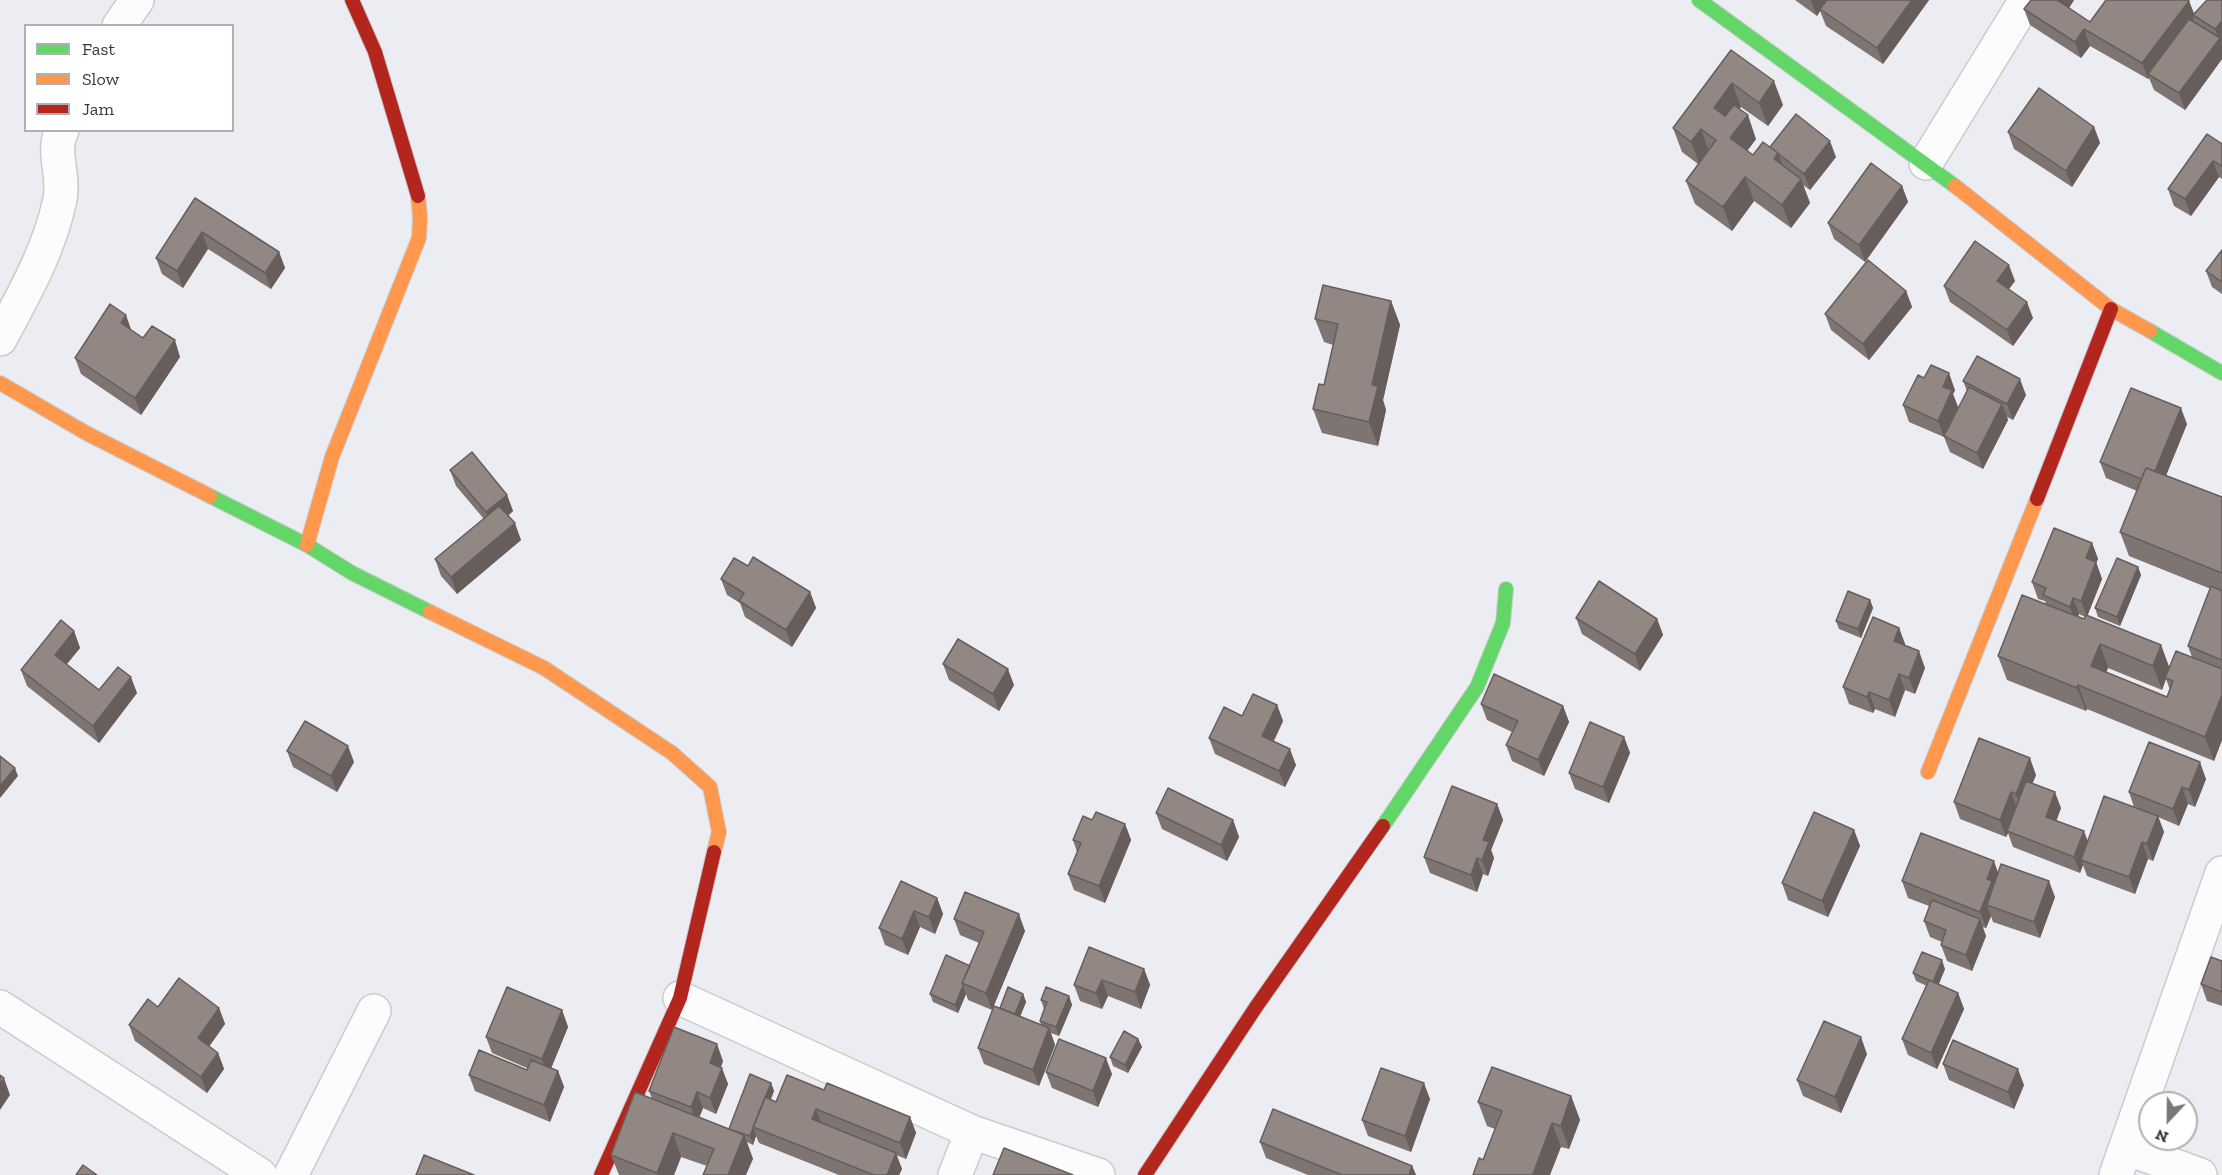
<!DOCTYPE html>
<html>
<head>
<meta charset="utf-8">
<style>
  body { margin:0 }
  #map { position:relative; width:2222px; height:1175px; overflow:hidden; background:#ecedf2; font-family:"Zilla Slab",serif }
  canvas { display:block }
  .legend { position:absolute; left:24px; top:24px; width:210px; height:108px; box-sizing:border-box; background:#fff; border:2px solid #afb0b1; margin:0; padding:8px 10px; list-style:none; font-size:18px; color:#37393c }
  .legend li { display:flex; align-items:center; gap:12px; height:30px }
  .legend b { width:30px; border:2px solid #afb0b1 }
  .north { position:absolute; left:2138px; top:1091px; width:60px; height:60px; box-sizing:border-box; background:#fff; border:2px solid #afb0b1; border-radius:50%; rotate:202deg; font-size:16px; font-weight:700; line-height:24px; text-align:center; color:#37393c }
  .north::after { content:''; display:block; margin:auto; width:21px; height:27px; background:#76787c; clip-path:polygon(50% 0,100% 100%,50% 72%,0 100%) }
</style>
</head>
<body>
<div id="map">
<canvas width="2222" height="1175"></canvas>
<ul class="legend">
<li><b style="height:8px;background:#63d668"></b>Fast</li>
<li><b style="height:8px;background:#ff974d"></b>Slow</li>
<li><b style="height:8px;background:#b3261e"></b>Jam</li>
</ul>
<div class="north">N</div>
</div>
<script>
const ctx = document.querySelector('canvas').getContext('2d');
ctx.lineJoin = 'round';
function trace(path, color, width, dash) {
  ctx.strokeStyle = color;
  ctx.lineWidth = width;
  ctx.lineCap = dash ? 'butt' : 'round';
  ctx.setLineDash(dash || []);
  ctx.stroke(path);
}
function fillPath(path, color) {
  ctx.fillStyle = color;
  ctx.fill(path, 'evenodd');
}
const street = new Path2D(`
  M119,26L137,0
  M1926,163L2026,0
  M0,339C24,294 50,249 60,199C65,176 51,151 62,130
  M680,998L972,1132L1098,1175
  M0,1007L260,1175
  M2126,1148L2200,1175
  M291,1175L374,1011
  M955,1175L972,1132
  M2116,1175L2222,873`);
const fast = new Path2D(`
  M1699,0L1955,186
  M2150,331L2222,373
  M210,496L307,545L352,573L430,612
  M1383,826L1477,687L1503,623L1506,589`);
const slow = new Path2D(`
  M1955,186L2111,309L2150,331
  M0,383L86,433L210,496
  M307,545L332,457L419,238L420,217L418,196
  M430,612L544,668L672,753L710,787L719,832L714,852
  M1928,772L2037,499`);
const jam = new Path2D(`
  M352,0L375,52L418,196
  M2037,499L2111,309
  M601,1175L680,998L714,852
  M1145,1175L1256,1007L1383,826`);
trace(street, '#cacbce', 36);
trace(fast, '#cacbce', 16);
trace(slow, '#cacbce', 16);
trace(jam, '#cacbce', 16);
trace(street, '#fcfcfd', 33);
trace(fast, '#63d668', 14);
trace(slow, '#ff974d', 14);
trace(jam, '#b3261e', 14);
fillPath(new Path2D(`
  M1795,0H1929L1883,64L1826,26L1820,11L1817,16Z
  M2074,0L2069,8L2090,22L2189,1L2194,14L2222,0V59L2185,110L2154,90L2149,78L2148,79L2090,46L2081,58L2030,25L2024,9Z
  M1731,50L1783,105L1768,126L1741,107L1739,109L1756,139L1747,151L1753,155L1770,147L1836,157L1810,190L1803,185L1810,203L1791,228L1754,201L1732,231L1695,204L1686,181L1698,164L1682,152L1673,128Z
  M2094,127L2100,143L2072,187L2014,149L2008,132Z
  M2222,144V179L2219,177L2191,216L2174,206L2168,189Z
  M1902,186L1908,202L1865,262L1834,239L1828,223Z
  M195,198L279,252L285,268L271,289L208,249L183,288L162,274L156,258Z
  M2222,250V294L2212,287L2206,271Z
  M2015,281L2009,289L2033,318L2013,346L1950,302L1944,286Z
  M1906,291L1912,307L1869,360L1831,330L1825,314Z
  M1391,301L1400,325L1383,400L1386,410L1378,446L1322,433L1313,409L1324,385L1333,345L1324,342L1315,319Z
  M132,331L143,338L180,357L141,415L81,374L75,358Z
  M1924,378L1955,390L1953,394L1958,407L1950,423L1967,391L1963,381L2026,395L2013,420L2007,417L2008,420L1983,469L1950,452L1944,437L1909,422L1903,405Z
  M2187,424L2166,475L2222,497V740L2214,761L2087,709L2086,711L2007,680L1998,656L2046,604L2045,601L2038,599L2032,582L2092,543L2098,559L2096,562L2102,579L2087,616L2161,645L2169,668L2192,657L2188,646L2211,589L2129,556L2120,532L2137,491L2106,478L2100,462ZM2079,614L2085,617L2084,619L2078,617ZM2108,668L2162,690L2166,679L2170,690L2167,697L2106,673Z
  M450,470L507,495L513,511L508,516L521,540L457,594L441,576L435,559L484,519L456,486Z
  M748,566L810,592L816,608L792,647L745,617L740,603L727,595L721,579Z
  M2138,567L2141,575L2120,626L2098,617L2095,608Z
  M1870,600L1873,608L1861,638L1839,629L1836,621Z
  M1576,618L1657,619L1663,635L1640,671L1582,634Z
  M1899,628L1905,644V645L1925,668L1915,694L1905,690L1895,717L1875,709L1873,713L1849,704L1843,687Z
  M74,631L80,648L67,664L99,690L137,693L99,743L27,686L21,670Z
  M943,664L1014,685L999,711L949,680Z
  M1481,704L1563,706L1569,722L1544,776L1512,761L1506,745L1512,732L1487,720Z
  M1277,705L1283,721L1274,741L1296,765L1285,787L1215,754L1209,738L1242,716Z
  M1624,737L1630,753L1609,803L1575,789L1569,773Z
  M287,751L354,762L337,792L293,767Z
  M2036,775L2032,784L2061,808L2056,821L2088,841L2134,807L2129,792L2206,779L2195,807L2188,804L2179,826L2158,817L2164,832L2153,861L2148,859L2135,894L2087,876L2083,865L2080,873L2013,847L2008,833L2006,837L1960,819L1954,802Z
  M1497,804L1503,820L1491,850L1494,858L1488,876L1483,874L1477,892L1430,873L1424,857Z
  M1156,813L1233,820L1239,837L1227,861L1162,829Z
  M1092,820L1125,824L1131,840L1105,903L1074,890L1068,874L1077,852L1073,840Z
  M1854,830L1860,846L1828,917L1788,900L1782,883Z
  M1902,881L2055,897L2040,938L1993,922L1991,916L1986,928L1982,927L1986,936L1972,971L1947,961L1941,945L1942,942L1930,937L1924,921L1929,906L1908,898Z
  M937,898L943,914L935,934L920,927L908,955L885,945L879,928Z
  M954,919L1025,931L992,1010L968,1000L966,994L958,1013L933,1002L930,994L970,966L979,943L960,935Z
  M2222,961V1006L2207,1001L2201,984Z
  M1144,969L1150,985L1141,1009L1108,996L1102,1009L1080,1001L1074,985Z
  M1945,969L1939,984L1958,993L1964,1009L1937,1069L1908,1055L1902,1039L1927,986L1916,981L1913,973Z
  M1023,994L1026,1002L1020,1017L1041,1025L1040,1021L1044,1009L1041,1000L1069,996L1072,1005L1059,1036L1051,1033L1055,1045L1039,1086L984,1064L978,1048Z
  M158,1007L219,1008L225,1024L209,1046L218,1053L224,1069L207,1093L135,1041L129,1025Z
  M562,1010L568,1027L551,1068L558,1071L564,1087L550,1122L475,1091L469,1075L527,1070V1068L492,1053L486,1037Z
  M1138,1039L1142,1047L1128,1073L1113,1066L1110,1057Z
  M1867,1054L1841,1113L1803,1096L1797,1080Z
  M723,1061L721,1067L728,1084L716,1114L703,1108L699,1118L729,1130L771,1083L774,1091L771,1099L776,1102L824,1090L910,1117L916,1133L906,1159L896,1155L902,1169L899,1175H839L759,1143L756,1136L753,1145L747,1142L753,1159L707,1166L681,1157L674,1175H619L611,1155L652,1099L649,1091Z
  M1943,1064L2024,1085L2014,1109L1949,1080Z
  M1046,1072L1112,1074L1098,1107L1052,1088Z
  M1571,1096L1580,1120L1569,1149L1561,1147L1483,1160L1495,1129L1487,1126L1478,1102Z
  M1430,1099L1411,1152L1368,1136L1362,1120Z
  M1260,1142L1412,1166L1416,1175H1308L1266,1158Z`), '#7e7471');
fillPath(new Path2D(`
  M1811,0H1829L1820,9V11L1817,16Z
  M1912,0H1929L1883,64L1877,48Z
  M2057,0H2074L2063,17Z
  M2189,1L2195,16L2193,15L2194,19L2151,76L2148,74L2149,78L2148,79L2142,63Z
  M2222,21V59L2185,110L2179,93L2219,40L2215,29Z
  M2084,29L2090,46L2081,58L2075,42Z
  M1774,81L1783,105L1768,126L1759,103Z
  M1732,83L1741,107L1723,131L1714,108Z
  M1748,115L1756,139L1739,162L1730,138Z
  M2094,127L2100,143L2072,187L2066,171Z
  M1701,129L1709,152L1700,165L1691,142Z
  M1830,141L1836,157L1810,190L1804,174Z
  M1778,153L1787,177L1774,159Z
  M2213,161L2219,177L2191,216L2185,199Z
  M1745,177L1754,201L1732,231L1723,207Z
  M1801,179L1810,203L1791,228L1782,205Z
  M1902,186L1908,202L1865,262L1859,245Z
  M202,232L208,249L183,288L177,271Z
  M279,252L285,268L271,289L265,273Z
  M2009,265L2015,281L2003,297L1997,281Z
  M1906,291L1912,307L1869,360L1863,344Z
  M1391,301L1400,325L1383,400L1386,410L1378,446L1369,422L1372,385Z
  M2027,302L2033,318L2013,346L2007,330Z
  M126,315L132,332L121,323Z
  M175,340L180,357L141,415L135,398Z
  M1949,373L1955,390L1953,394L1958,407L1944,437L1938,421L1943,387Z
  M2020,379L2026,395L2013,420L2007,404Z
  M2002,404L2008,420L1983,469L1977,453Z
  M2181,408L2187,424L2159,493L2153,477Z
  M507,495L513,511L492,529L486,512Z
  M515,523L521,540L457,594L451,577Z
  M2092,543L2098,559L2091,574L2086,558Z
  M2096,562L2102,579L2087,617L2081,601Z
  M2138,567L2141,575L2120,626L2117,617Z
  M810,592L816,608L792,647L786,630Z
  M2073,598L2079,614L2076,623L2070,607Z
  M1870,600L1873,608L1861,638L1858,629Z
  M1657,619L1663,635L1640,671L1635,654Z
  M1899,628L1905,644L1900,657L1894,641Z
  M74,631L80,648L61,671L55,655Z
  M2100,644L2108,668L2099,690L2091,666Z
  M2161,645L2170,669L2165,678L2166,679L2162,690L2153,666Z
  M1919,651L1925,668L1915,694L1909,678Z
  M1008,669L1014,685L999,711L993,694Z
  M1899,674L1905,690L1895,717L1889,700Z
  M131,677L137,693L99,743L93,726Z
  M2078,685L2087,709L2086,711L2077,688Z
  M1869,692L1875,709L1873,713L1867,697Z
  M2222,695V740L2214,761L2205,737Z
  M1277,705L1283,721L1268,752L1262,736Z
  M1563,706L1569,722L1544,776L1538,760Z
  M1624,737L1630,753L1609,803L1603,787Z
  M348,746L354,762L337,792L331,776Z
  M1290,749L1296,765L1285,787L1279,771Z
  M2030,758L2036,775L2022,810L2016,794Z
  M2200,762L2206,779L2195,807L2189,790Z
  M15,768L18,776L0,798V786Z
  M2182,787L2188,804L2179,826L2173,809Z
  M2011,792L2017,808L2007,831L2008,833L2006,837L2000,820Z
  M2055,792L2061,808L2052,833L2046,817Z
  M1497,804L1503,820L1491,850L1494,858L1488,876L1482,860L1483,840Z
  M2158,816L2164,832L2153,861L2147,844Z
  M1233,820L1239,837L1227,861L1221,845Z
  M1125,824L1131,840L1105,903L1099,886Z
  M1854,830L1860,846L1828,917L1822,901Z
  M2084,831L2090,847L2081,860L2083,865L2080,873L2074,857Z
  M2142,842L2148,859L2135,894L2129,877Z
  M1477,858L1483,874L1477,892L1471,875Z
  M1994,861L2000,878L1987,905L1991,916L1986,928L1980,912L1987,879Z
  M2049,881L2055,897L2040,938L2034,922Z
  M937,898L943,914L935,934L929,917Z
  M914,911L920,927L908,955L902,939Z
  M1019,914L1025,931L992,1010L986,993Z
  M1980,919L1986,936L1972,971L1966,955Z
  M1942,960L1945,969L1936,990L1933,982Z
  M1144,969L1150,985L1141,1009L1135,992Z
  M1102,980L1108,996L1102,1009L1096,993Z
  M963,986L966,994L958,1013L955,1005Z
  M1958,993L1964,1009L1937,1069L1931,1053Z
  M1023,994L1026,1002L1017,1024L1014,1016Z
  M1069,996L1072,1005L1059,1036L1056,1027Z
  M219,1008L225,1024L204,1054L198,1038Z
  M562,1010L568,1027L548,1076L542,1059Z
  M1049,1028L1055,1045L1039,1086L1033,1070Z
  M1861,1037L1867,1054L1841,1113L1835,1097Z
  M1138,1039L1142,1047L1128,1073L1125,1065Z
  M717,1044L723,1061L716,1079L710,1063Z
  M218,1053L224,1069L207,1093L201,1077Z
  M1106,1058L1112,1074L1098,1107L1093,1091Z
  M722,1068L728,1084L716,1114L710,1098Z
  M2018,1069L2024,1085L2014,1109L2008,1092Z
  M558,1071L564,1087L550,1122L544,1105Z
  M4,1078L10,1095L0,1110V1085Z
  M771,1083L774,1091L759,1129L753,1127Z
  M1424,1083L1430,1099L1411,1152L1405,1136Z
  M697,1092L703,1108L697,1123L691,1107Z
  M1571,1096L1580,1120L1569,1149L1561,1126Z
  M816,1109L822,1125L812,1119Z
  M910,1117L916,1133L906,1159L900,1143Z
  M1552,1123L1561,1147L1550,1175H1533Z
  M753,1127L756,1136L753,1145L750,1136Z
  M673,1133L681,1157L674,1175H658L657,1173Z
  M744,1135L753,1159L746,1175H728Z
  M896,1153L902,1169L899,1175H887Z
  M1412,1166L1416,1175H1409Z`), '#675e5c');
const building = new Path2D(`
  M1827,0H1912L1877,48L1820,9Z
  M2031,0H2057L2090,22L2106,0H2187L2189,1L2142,63L2084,29L2075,42L2024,9Z
  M2207,0H2222V21L2215,29L2193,15Z
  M2189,19L2220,38L2179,93L2148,74Z
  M1731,50L1774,81L1759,103L1732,83L1714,108L1725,116L1734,105L1748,115L1730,138L1753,155L1763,142L1778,153L1774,159L1801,179L1782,205L1745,177L1723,207L1686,181L1716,140L1701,129L1691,142L1673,128Z
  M2039,88L2094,127L2066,171L2008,132Z
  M1796,114L1830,141L1804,174L1770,147Z
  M2207,134L2222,144V166L2213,161L2185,199L2168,189Z
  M1871,163L1902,186L1859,245L1828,223Z
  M195,198L279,252L265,273L202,232L177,271L156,258Z
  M1975,241L2009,265L1997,281L2027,302L2007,330L1944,286Z
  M2222,250V282L2206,271Z
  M1868,260L1906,291L1863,344L1825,314Z
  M1323,285L1391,301L1372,385L1378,386L1369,422L1313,409L1319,384L1324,385L1338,324L1315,319Z
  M110,304L126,315L121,323L143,338L152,326L175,340L135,398L75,358Z
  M1977,356L2020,379L2007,404L1963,381Z
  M1931,365L1949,373L1943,387L1952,390L1938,421L1903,405L1918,375L1924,378Z
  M1969,387L2002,404L1977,453L1944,436Z
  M2131,388L2181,408L2155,471L2146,468L2141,479L2100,462Z
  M472,452L507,495L486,512L450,470Z
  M2146,468L2222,497V573L2120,532Z
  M499,506L515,523L451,577L435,559Z
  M2054,528L2092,543L2086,558L2096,562L2081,601L2073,598L2070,607L2043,595L2046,588L2032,582Z
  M753,557L810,592L786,630L739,601L744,593L721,579L734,558L748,566Z
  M2117,558L2138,567L2117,617L2095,608Z
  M1599,581L1657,619L1635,654L1576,618Z
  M2211,586L2222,591V660L2188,646Z
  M1848,591L1870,600L1858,629L1836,621Z
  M2022,595L2084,619L2086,615L2161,645L2153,666L2100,644L2091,666L2167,697L2173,681L2165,678L2176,651L2222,669V695L2205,737L2078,685L2077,688L1998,656Z
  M1873,617L1899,628L1894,641L1919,651L1909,678L1899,674L1889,700L1869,692L1867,697L1843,687Z
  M61,620L74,631L55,655L99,690L118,667L131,677L93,726L21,670Z
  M958,639L1008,669L993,694L943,664Z
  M1494,674L1563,706L1538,760L1506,745L1518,721L1481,704Z
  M1253,694L1277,705L1262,736L1290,749L1279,771L1209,738L1224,707L1242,716Z
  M305,721L348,746L331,776L287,751Z
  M1590,722L1624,737L1603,787L1569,773Z
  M1979,738L2030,758L2016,794L2011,792L2000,820L1954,802Z
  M2149,742L2200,762L2189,790L2182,787L2173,809L2129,792Z
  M0,756L15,768L0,786Z
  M2026,781L2055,792L2046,817L2084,831L2074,857L2007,831Z
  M1452,786L1497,804L1483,840L1489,842L1482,860L1477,858L1471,875L1424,857Z
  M1168,788L1233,820L1221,845L1156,813Z
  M2104,796L2158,816L2147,844L2142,842L2129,877L2081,860Z
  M1096,812L1125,824L1099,886L1068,874L1081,843L1073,840L1083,816L1092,820Z
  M1814,812L1854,830L1822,901L1782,883Z
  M1921,833L1994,861L1987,879L1992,881L1980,912L1902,881Z
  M2001,864L2049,881L2034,922L1987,905Z
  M901,881L937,898L929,917L914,911L902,939L879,928Z
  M965,892L1019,914L986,993L962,983L984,932L954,919Z
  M1932,900L1980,919L1966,955L1941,945L1946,930L1924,921Z
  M1089,947L1144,969L1135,992L1102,980L1096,993L1074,985Z
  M1922,952L1942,960L1933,982L1913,973Z
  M946,955L970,966L962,983L963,986L955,1005L930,994Z
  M2211,957L2222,961V992L2201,984Z
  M179,978L219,1008L198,1038L218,1053L201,1077L129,1025L148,999L158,1007Z
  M1929,980L1958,993L1931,1053L1902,1039Z
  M507,987L562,1010L542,1059L486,1037Z
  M1008,987L1023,994L1015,1014L1000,1008Z
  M1046,987L1069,996L1056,1027L1040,1021L1047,1002L1041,1000Z
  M994,1006L1049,1028L1033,1070L978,1048Z
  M1824,1021L1861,1037L1835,1097L1797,1080Z
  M674,1027L717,1044L710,1063L722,1068L710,1098L697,1092L691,1107L649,1091Z
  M1124,1031L1138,1039L1125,1065L1110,1057Z
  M1059,1039L1106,1058L1093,1091L1046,1072Z
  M1953,1040L2018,1069L2008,1092L1943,1064Z
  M479,1050L527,1070L531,1060L558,1071L544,1105L469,1075Z
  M1492,1067L1571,1096L1561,1126L1552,1123L1533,1174L1534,1175H1473L1479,1158L1483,1160L1502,1111L1478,1102Z
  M1381,1068L1424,1083L1405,1136L1362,1120Z
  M750,1074L771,1083L750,1136L729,1129Z
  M0,1075L4,1078L0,1085Z
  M787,1075L824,1090L827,1083L910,1117L900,1143L816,1109L812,1119L896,1153L887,1175H874L753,1127L765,1097L776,1102Z
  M635,1092L744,1135L728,1175H703L714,1149L673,1133L657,1173L611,1155Z
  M1273,1109L1412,1166L1409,1175H1342L1260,1142Z
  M1004,1148L1073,1175H993Z
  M424,1155L474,1175H416Z
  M83,1165L97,1175H76Z`);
fillPath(building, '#938783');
trace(building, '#675e5c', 1.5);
</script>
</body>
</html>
